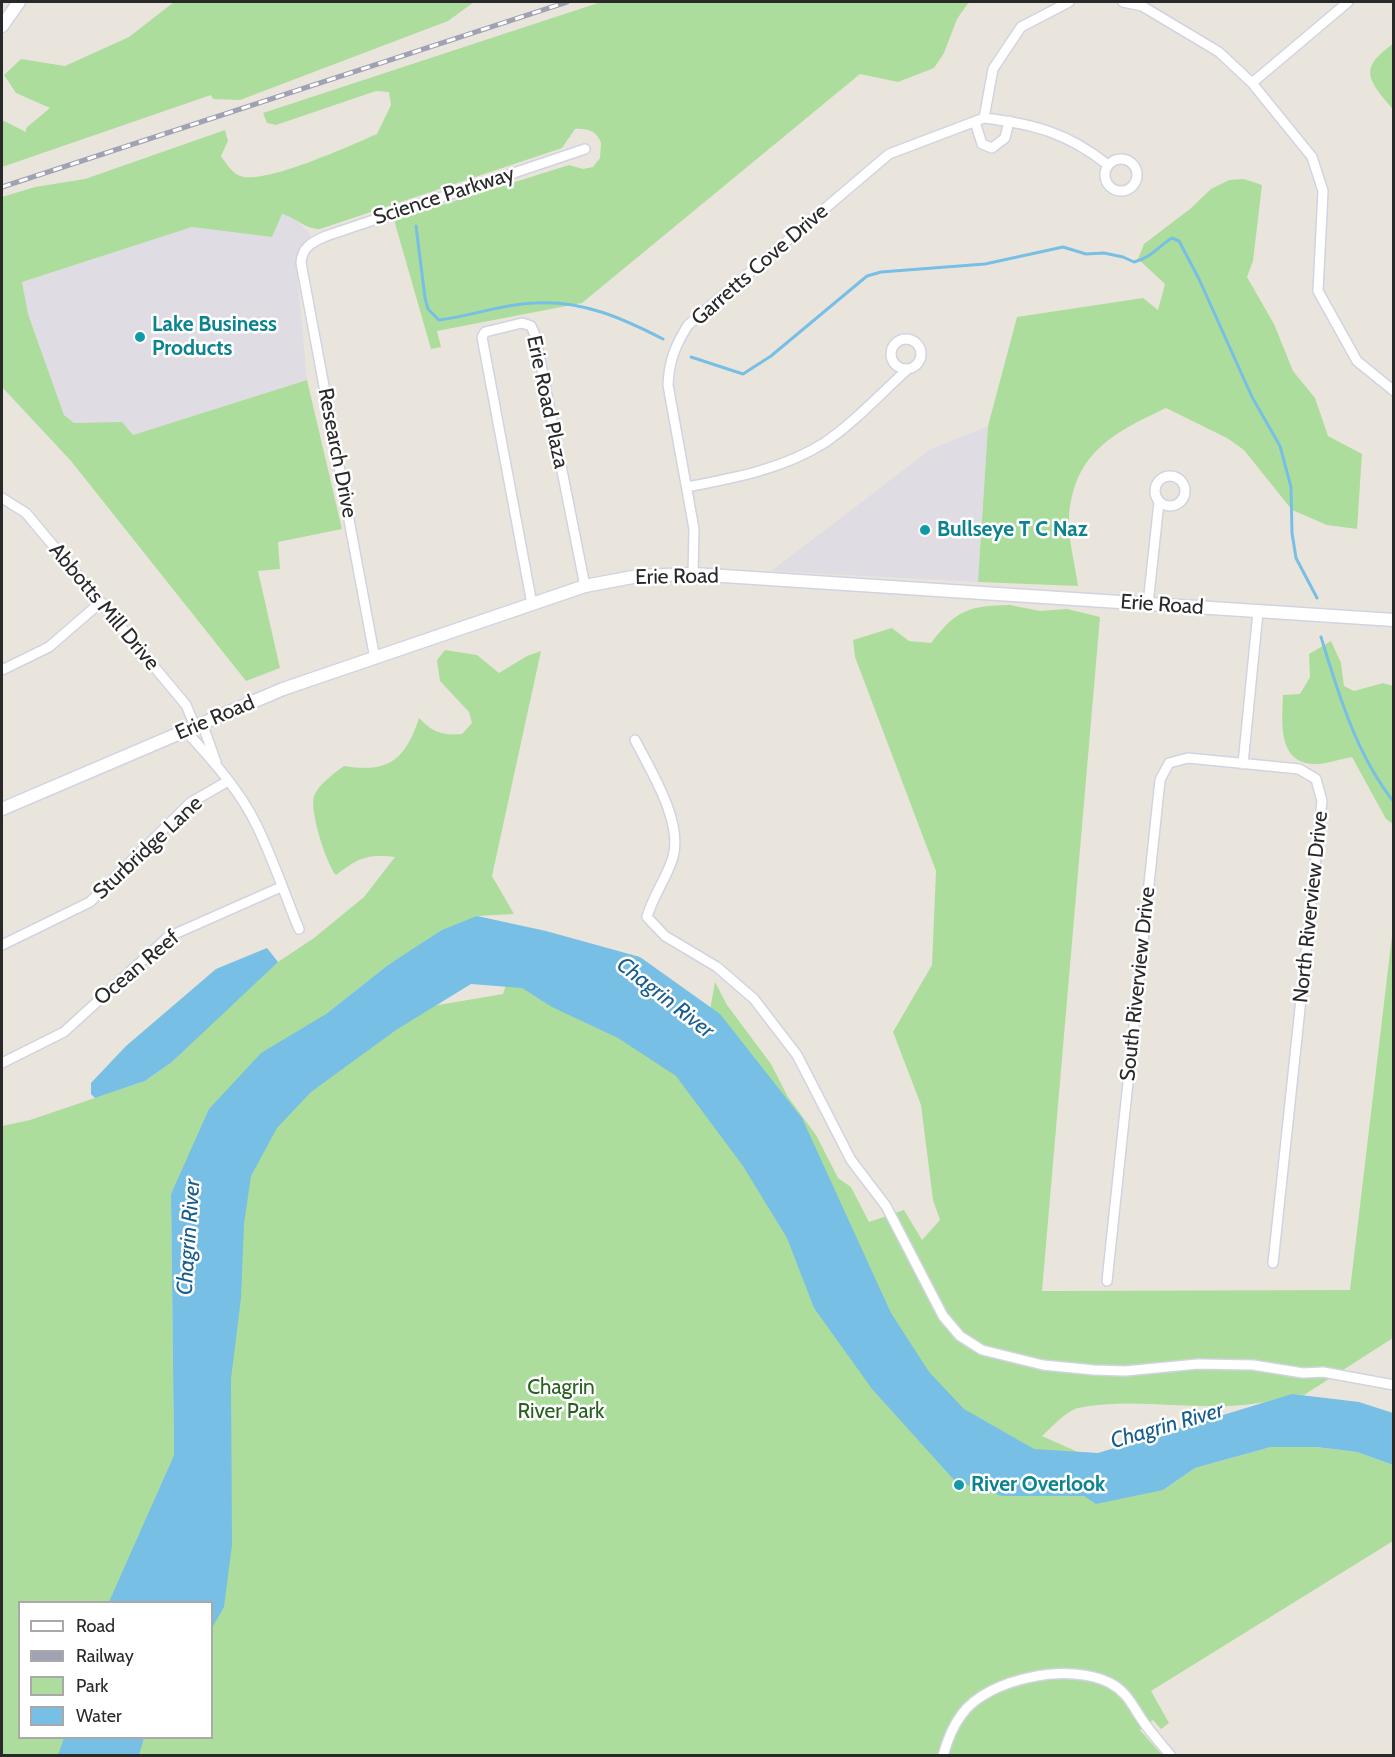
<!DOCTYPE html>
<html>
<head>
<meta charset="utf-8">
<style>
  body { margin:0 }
  #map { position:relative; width:1395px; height:1757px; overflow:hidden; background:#eae5dc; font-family:Cabin,sans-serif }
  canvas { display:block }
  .frame { position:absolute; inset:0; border:3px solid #292929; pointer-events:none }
  .legend { position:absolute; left:18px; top:1601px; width:195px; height:138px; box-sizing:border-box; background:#fff; border:2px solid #a9a9a9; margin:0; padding:8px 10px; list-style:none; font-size:18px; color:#292929 }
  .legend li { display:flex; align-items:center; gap:12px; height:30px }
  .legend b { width:30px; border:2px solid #a9a9a9 }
</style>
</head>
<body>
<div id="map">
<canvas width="1395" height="1757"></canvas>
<div class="frame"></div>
<ul class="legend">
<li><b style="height:8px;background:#fff"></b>Road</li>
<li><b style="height:8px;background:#a0a1b2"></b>Railway</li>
<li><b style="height:16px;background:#addd9d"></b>Park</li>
<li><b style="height:16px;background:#77bfe5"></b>Water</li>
</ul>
</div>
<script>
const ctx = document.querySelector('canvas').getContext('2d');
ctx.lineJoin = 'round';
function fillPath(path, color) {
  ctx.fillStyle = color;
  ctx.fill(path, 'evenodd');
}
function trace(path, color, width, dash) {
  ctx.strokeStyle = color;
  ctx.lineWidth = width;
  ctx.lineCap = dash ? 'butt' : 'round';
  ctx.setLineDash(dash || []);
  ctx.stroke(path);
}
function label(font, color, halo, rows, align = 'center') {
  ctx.font = font + ' Cabin,sans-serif';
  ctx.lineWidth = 5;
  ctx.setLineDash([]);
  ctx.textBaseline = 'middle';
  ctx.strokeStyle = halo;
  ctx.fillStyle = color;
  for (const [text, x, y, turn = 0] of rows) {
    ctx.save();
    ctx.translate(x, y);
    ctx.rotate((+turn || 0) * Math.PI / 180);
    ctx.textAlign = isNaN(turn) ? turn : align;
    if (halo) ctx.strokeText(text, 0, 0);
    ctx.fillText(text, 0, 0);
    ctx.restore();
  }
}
fillPath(new Path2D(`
  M282,214L293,217L311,235L298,253L296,262L307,380L133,435L93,424L74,423L64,415L28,314L22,282L192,227L271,237Z
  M988,426L978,582L771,571L931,449Z`), '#dfdce3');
fillPath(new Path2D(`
  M174,2H474L448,21L240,100L213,99L211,95L2,167V120L26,132V128L50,108L16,93L4,75L21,59L65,66L129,37Z
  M601,2H969L957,19L944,53L934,68L898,82L860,74L582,303L437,331L441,347L431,349L394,220L569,165L583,169L593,167L600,158L601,143C597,131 587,128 575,129L562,148L320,229C304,229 297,218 282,214L272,237L192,227L22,282L28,314L64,415L74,423L122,422L133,435L307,380L342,529L278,542L280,569L258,571L280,668L246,681L71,461L2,387V197L35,187L85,179L225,130L228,141L221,156C226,163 231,172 240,176C265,185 351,145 377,134L391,105L389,92L376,91L276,125L267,123L263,113Z
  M1393,44V109C1369,81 1357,69 1393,44Z
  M1244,179L1262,185L1253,261L1247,277L1274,324L1293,371L1315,398L1328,436L1362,454L1357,529L1327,525L1292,510L1244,450L1227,438L1166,408C1113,433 1074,453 1069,517C1068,539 1075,564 1078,586L978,582L988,426L1017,317L1143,298L1158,310L1165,284L1138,259L1144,244L1190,209L1211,189L1229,180Z
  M1010,605L1040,611L1067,609L1100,617L1042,1291L1350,1290L1393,927V1338L1304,1395C1287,1393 1275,1401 1259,1403C1200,1413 1137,1396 1078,1408C1066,1411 1051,1428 1042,1436L1163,1490L1195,1468L1271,1447H1316L1357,1452L1393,1465V1541L1151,1691L1169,1723L1161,1729L1153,1720L1140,1730L1162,1755H2V1126L30,1120L145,1081L172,1062L272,966L314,938L364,897L395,857C366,854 359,858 336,875C326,864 309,809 314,796C319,784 334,773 344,766C388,773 405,761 419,718C432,732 443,736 462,734L472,723L469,712L440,681L437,660L445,650L477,655L499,673L527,656L541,651L492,876L514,914L477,916L388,965L326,1014L171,1194L174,1455L152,1505L195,1511L179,1204L373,1016L503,994L518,947L706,1033L715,982L727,1005L771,1064L788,1097L816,1135L838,1178L851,1187L869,1222L904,1210L922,1240L940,1220L933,1200L921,1105L893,1032L932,965L936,871L855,657L853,640L892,628L909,641L931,643C957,609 969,606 1010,605ZM20,1602H212V1738H20Z
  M1331,641L1341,663L1344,686L1354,691L1383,683L1393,686V824L1386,819L1352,757C1340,759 1327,764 1316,764C1277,764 1282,722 1283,695L1300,694L1310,677L1309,654Z`), '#addd9d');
fillPath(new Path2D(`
  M477,916L546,931L640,957L720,1014L802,1118L891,1313L929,1372L964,1409L1034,1449L1098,1453L1292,1394L1359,1402L1393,1413V1465L1357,1452L1316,1447H1271L1195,1468L1163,1490L1096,1504L1084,1496H1002L955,1481L872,1389L814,1308L787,1238L743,1166L676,1076L618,1038L552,1007L522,988L471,984L396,1030L311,1092L277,1128L251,1176L244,1224L241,1298L231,1379L232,1545L224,1607L212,1628V1602H109L174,1455L171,1194L209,1109L261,1053L326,1014L388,965L442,930Z
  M267,948L278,962L172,1062L145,1081L95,1098L91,1094V1083L126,1046L216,969Z
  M64,1738H144L139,1755H58Z`), '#77bfe5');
trace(new Path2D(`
  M416,226L425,298L428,309L439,320C471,316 503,304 535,303C582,300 622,318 663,339
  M691,357L743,374L771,356L867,276L881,272L985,264L1063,247L1086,254L1104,253L1123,257L1134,262C1154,256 1156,248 1172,238L1179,241L1199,279L1252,397L1280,446L1291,487L1292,533L1296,558L1317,598
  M1321,637C1338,693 1357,756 1394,802`), '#77bfe5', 3);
const minor = new Path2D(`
  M1123,2L1142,6L1219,52L1252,83L1312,157L1323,191L1318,291L1357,361L1394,391
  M1252,83L1348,2
  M984,118C1034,124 1068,133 1108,165
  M975,122L982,144L992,148L1005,138L1009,121
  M1105 175a16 16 0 1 1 32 0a16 16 0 1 1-32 0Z
  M891 354a15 15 0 1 1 30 0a15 15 0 1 1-30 0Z
  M1155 491a15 15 0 1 1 30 0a15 15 0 1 1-30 0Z
  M687,487C734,478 783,469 824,443C854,423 881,393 908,369
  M2,498L26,513L186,705L195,726
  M693,574L694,529L668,385C669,361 675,346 688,325L889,154L984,118L993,69L1021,27L1069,2
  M532,604L482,337L485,332L522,323L531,326L535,335L585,586
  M1148,604L1159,502
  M375,659L301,263C302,247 312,242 326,236L585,149
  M2,670L49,647L101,602
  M202,723L216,762
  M185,730C212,760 239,789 257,826C273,859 285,895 299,929
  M635,740C651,771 683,822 673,857C667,878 653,895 647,917L665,936L717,967L754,999L797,1055L851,1160L886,1206L943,1316L960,1336L982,1350L1043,1365L1094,1370L1125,1371L1198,1364L1253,1365L1303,1373L1323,1372L1394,1385
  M1243,764L1258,612
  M2,945L90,902L190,803L228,781
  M2,1063L64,1032L168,937L281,887
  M1107,1281L1160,780L1169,763L1188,758L1299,769L1316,779L1322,801L1273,1263
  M943,1756C947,1741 952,1727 962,1714C988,1678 1071,1662 1110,1683C1129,1693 1133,1708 1145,1724C1153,1735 1162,1745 1171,1756`);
const tertiary = new Path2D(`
  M2,26L19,2
  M2,809L283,689L585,586L638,576L693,574L1394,620`);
trace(minor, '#d2d3e1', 12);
trace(tertiary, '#d2d3e1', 15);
trace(minor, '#fff', 9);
trace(tertiary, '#fff', 12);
const rail = new Path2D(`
  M2,187L567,2`);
trace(rail, '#a0a1b2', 5);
trace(rail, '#fff', 3, [9]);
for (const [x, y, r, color] of [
  [140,337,6,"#0f9aa8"],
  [925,530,6,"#0f9aa8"],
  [959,1485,6,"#0f9aa8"]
]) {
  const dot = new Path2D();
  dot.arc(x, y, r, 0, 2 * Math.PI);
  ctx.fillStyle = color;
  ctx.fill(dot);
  trace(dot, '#fff', 2);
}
label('21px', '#292929', '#fff', [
  ["Science Parkway",444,196,-18],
  ["Garretts Cove Drive",760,265,-41],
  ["Erie Road Plaza",547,402,78],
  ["Research Drive",337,453,79],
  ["Erie Road",677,577,-1],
  ["Erie Road",1162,605,4],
  ["Abbotts Mill Drive",104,607,50],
  ["Erie Road",215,718,-23],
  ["Sturbridge Lane",148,848,-43],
  ["North Riverview Drive",1311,907,-84],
  ["Ocean Reef",137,968,-40],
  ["South Riverview Drive",1138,984,-84]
]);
label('bold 21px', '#0d838f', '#fff', [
  ["Lake Business",152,325],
  ["Products",152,349],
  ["Bullseye T C Naz",937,530],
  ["River Overlook",971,1485]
], 'left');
label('21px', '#28601f', '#fff', [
  ["Chagrin",561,1388],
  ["River Park",561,1412]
]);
label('italic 22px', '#175d8f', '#fff', [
  ["Chagrin River",665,998,38],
  ["Chagrin River",189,1237,-86],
  ["Chagrin River",1167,1426,-16]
]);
</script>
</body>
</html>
